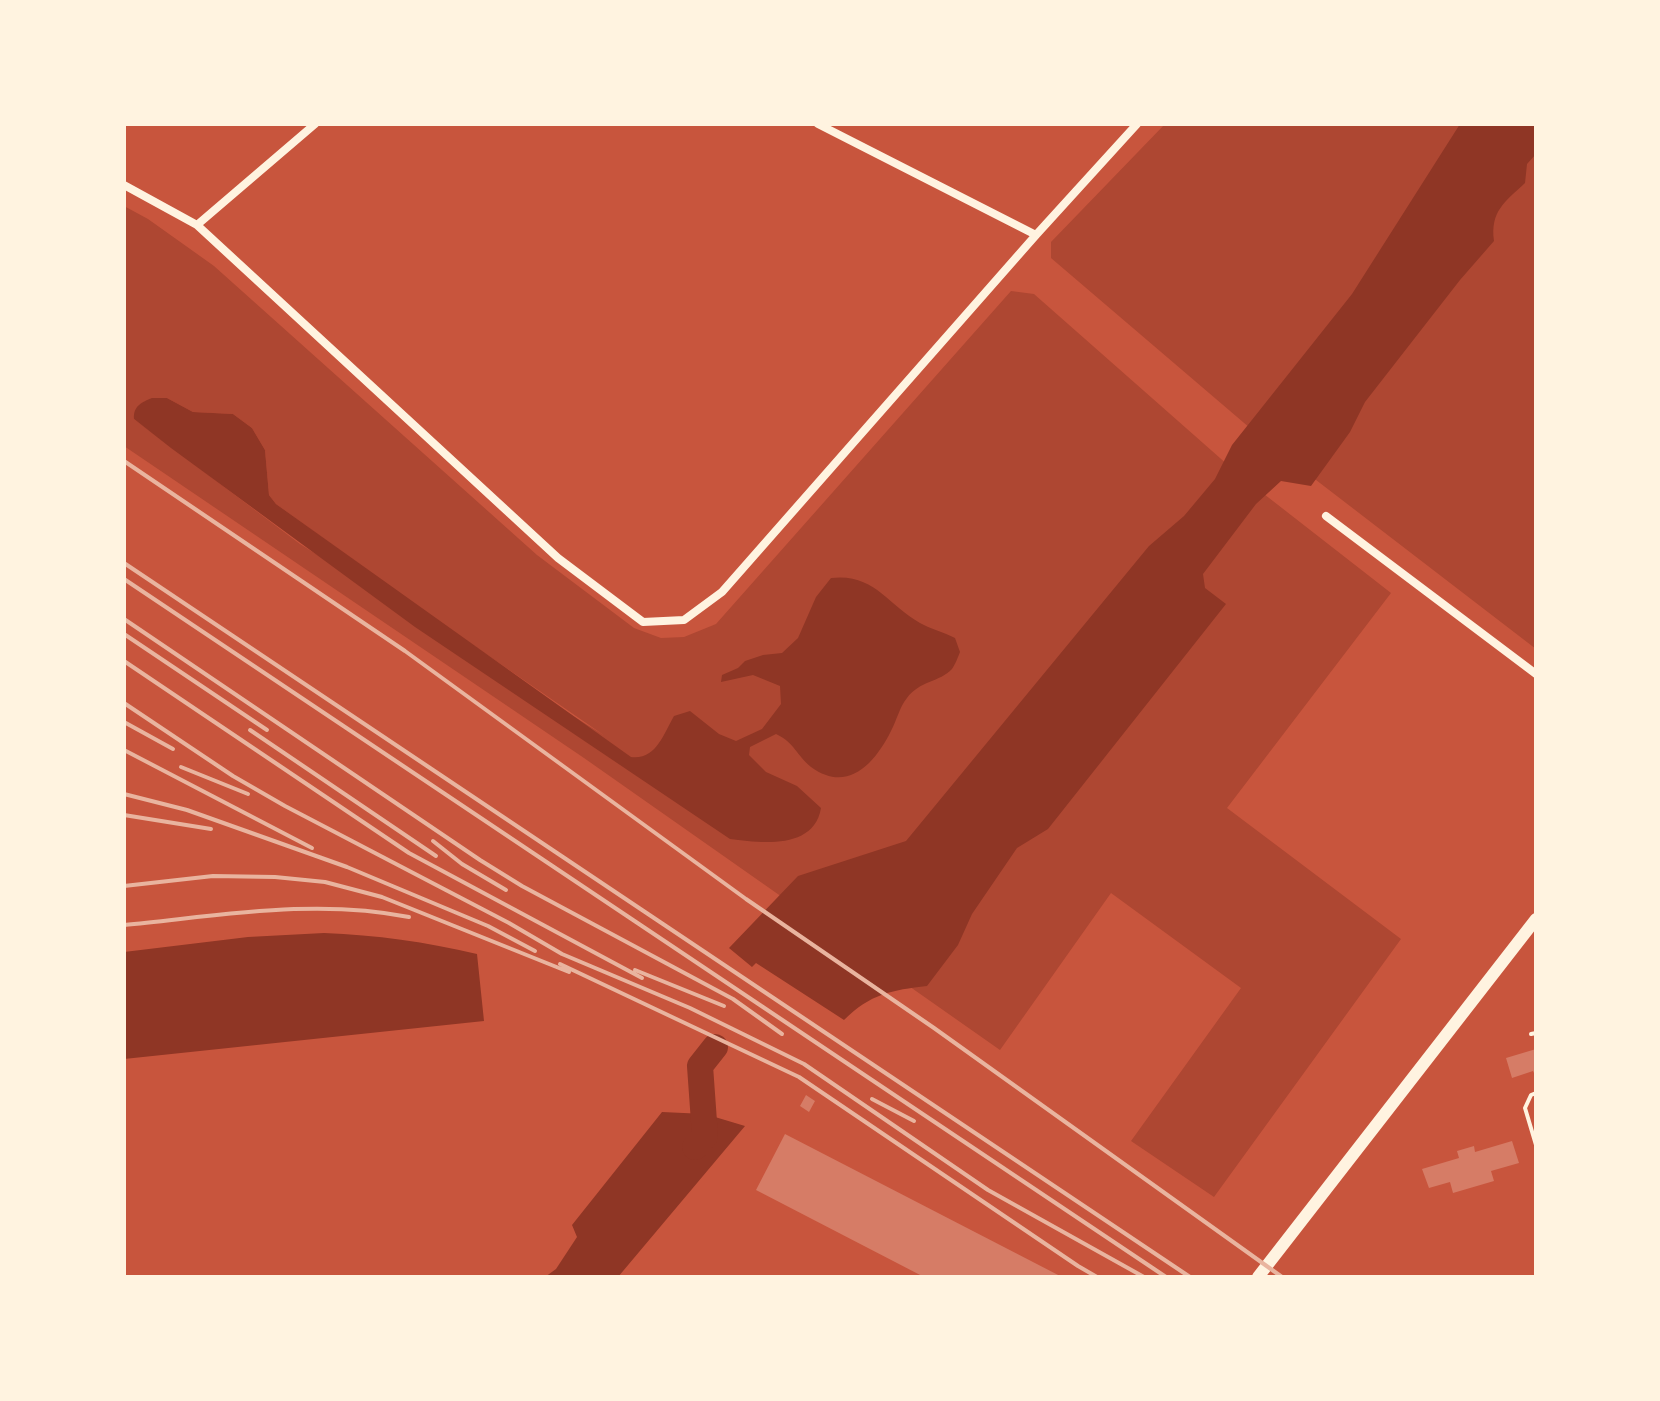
<!DOCTYPE html>
<html>
<head>
<meta charset="utf-8">
<style>
  body { margin:0 }
  #map { position:relative; width:1660px; height:1401px; overflow:hidden; background:#c8553d; font-family:Mulish,sans-serif }
  canvas { display:block }
  .frame { position:absolute; inset:0; border:126px solid #fff3e0; pointer-events:none }
</style>
</head>
<body>
<div id="map">
<canvas width="1660" height="1401"></canvas>
<div class="frame"></div>
</div>
<script>
const ctx = document.querySelector('canvas').getContext('2d');
ctx.lineJoin = 'round';
function fillPath(path, color) {
  ctx.fillStyle = color;
  ctx.fill(path, 'evenodd');
}
function trace(path, color, width, dash) {
  ctx.strokeStyle = color;
  ctx.lineWidth = width;
  ctx.lineCap = dash ? 'butt' : 'round';
  ctx.setLineDash(dash || []);
  ctx.stroke(path);
}
fillPath(new Path2D(`
  M1165,124H1536V649L1264,440L1051,258V242Z
  M124,206L148,219L214,266L537,555L634,628L661,638L684,637L716,624L1011,291L1034,294L1237,473L1391,593L1227,808L1401,939L1214,1197L1131,1141L1241,988L1111,893L1000,1050L584,758L124,446ZM167,398L193,412L233,414L252,428L265,450L269,495L276,504L441,623L605,736L300,544L134,419Z`), '#ae4732');
fillPath(new Path2D(`
  M1460,124H1536V154L1527,164L1525,183C1505,202 1490,211 1494,241L1460,280L1365,402L1350,432L1311,486L1281,481L1256,504L1203,574L1205,588L1226,604L1048,829L1017,848L972,914L958,945L927,986C892,990 870,994 844,1020L756,963L752,967L729,948L798,876L906,841L1149,546L1184,516L1215,479L1232,445L1352,294Z
  M152,398H167L193,412L233,414L252,428L265,450L269,495L276,504L631,757C656,760 663,735 674,716L690,711L719,734L736,741L762,729L781,704L780,686L753,675L721,682L722,675L738,668L745,661L763,655L782,653L798,638L816,597L831,578C874,573 887,604 920,623C930,629 944,632 955,638L960,652C958,657 955,665 952,669C940,682 919,681 907,698C899,708 897,720 891,731C875,763 848,794 811,767C796,755 795,743 776,734L750,747L749,755L766,772L797,786L821,808C814,850 761,843 730,839L415,627L171,448L134,419C133,406 142,402 152,398Z
  M324,933C376,935 426,942 477,954L484,1021L124,1059V952L248,937Z
  M662,1112L705,1114L745,1126L618,1277H545L556,1269L577,1237L572,1225Z`), '#8f3625');
trace(new Path2D(`
  M695,1147L705,1136L700,1066L715,1047`), '#8f3625', 26);
fillPath(new Path2D(`
  M1536,1049V1077L1533,1071L1512,1078L1506,1058Z
  M806,1095L815,1101L809,1112L800,1106Z
  M785,1134L1062,1277H924L756,1190Z
  M1512,1141L1519,1163L1491,1171L1494,1181L1453,1193L1450,1182L1429,1188L1422,1169L1459,1158L1457,1151L1474,1146L1475,1152Z`), '#d67c66');
trace(new Path2D(`
  M1531,1034L1536,1033
  M1536,1093L1531,1095L1525,1108L1536,1145`), '#fff3e0', 4);
trace(new Path2D(`
  M818,124L1036,235
  M124,185L197,225L558,558L643,622L684,620L722,592L1036,235L1137,124
  M197,225L315,124
  M1326,516L1536,674`), '#fff3e0', 8);
trace(new Path2D(`
  M1258,1277L1536,919`), '#fff3e0', 12);
trace(new Path2D(`
  M124,461L405,651L746,899L934,1028L1282,1277
  M124,563L1190,1277
  M124,579L1166,1277
  M124,619L480,860L522,886L733,999L782,1034
  M124,634L267,730
  M124,661L409,853L642,978
  M124,703L233,776L285,806L509,923L562,954L690,1008L804,1064L988,1190L1144,1277
  M124,722L173,749
  M250,730L436,856
  M124,750L312,848
  M181,767L248,794
  M124,794L187,810L347,867L488,926L535,951
  M124,815L211,829
  M433,841L462,864L506,890
  M124,886L213,876L275,877L325,882L382,897L569,972
  M124,925C218,916 315,898 409,917
  M560,964L799,1077L1078,1266L1097,1277
  M635,970L724,1006
  M872,1099L914,1121`), '#e9b49f', 4);
</script>
</body>
</html>
